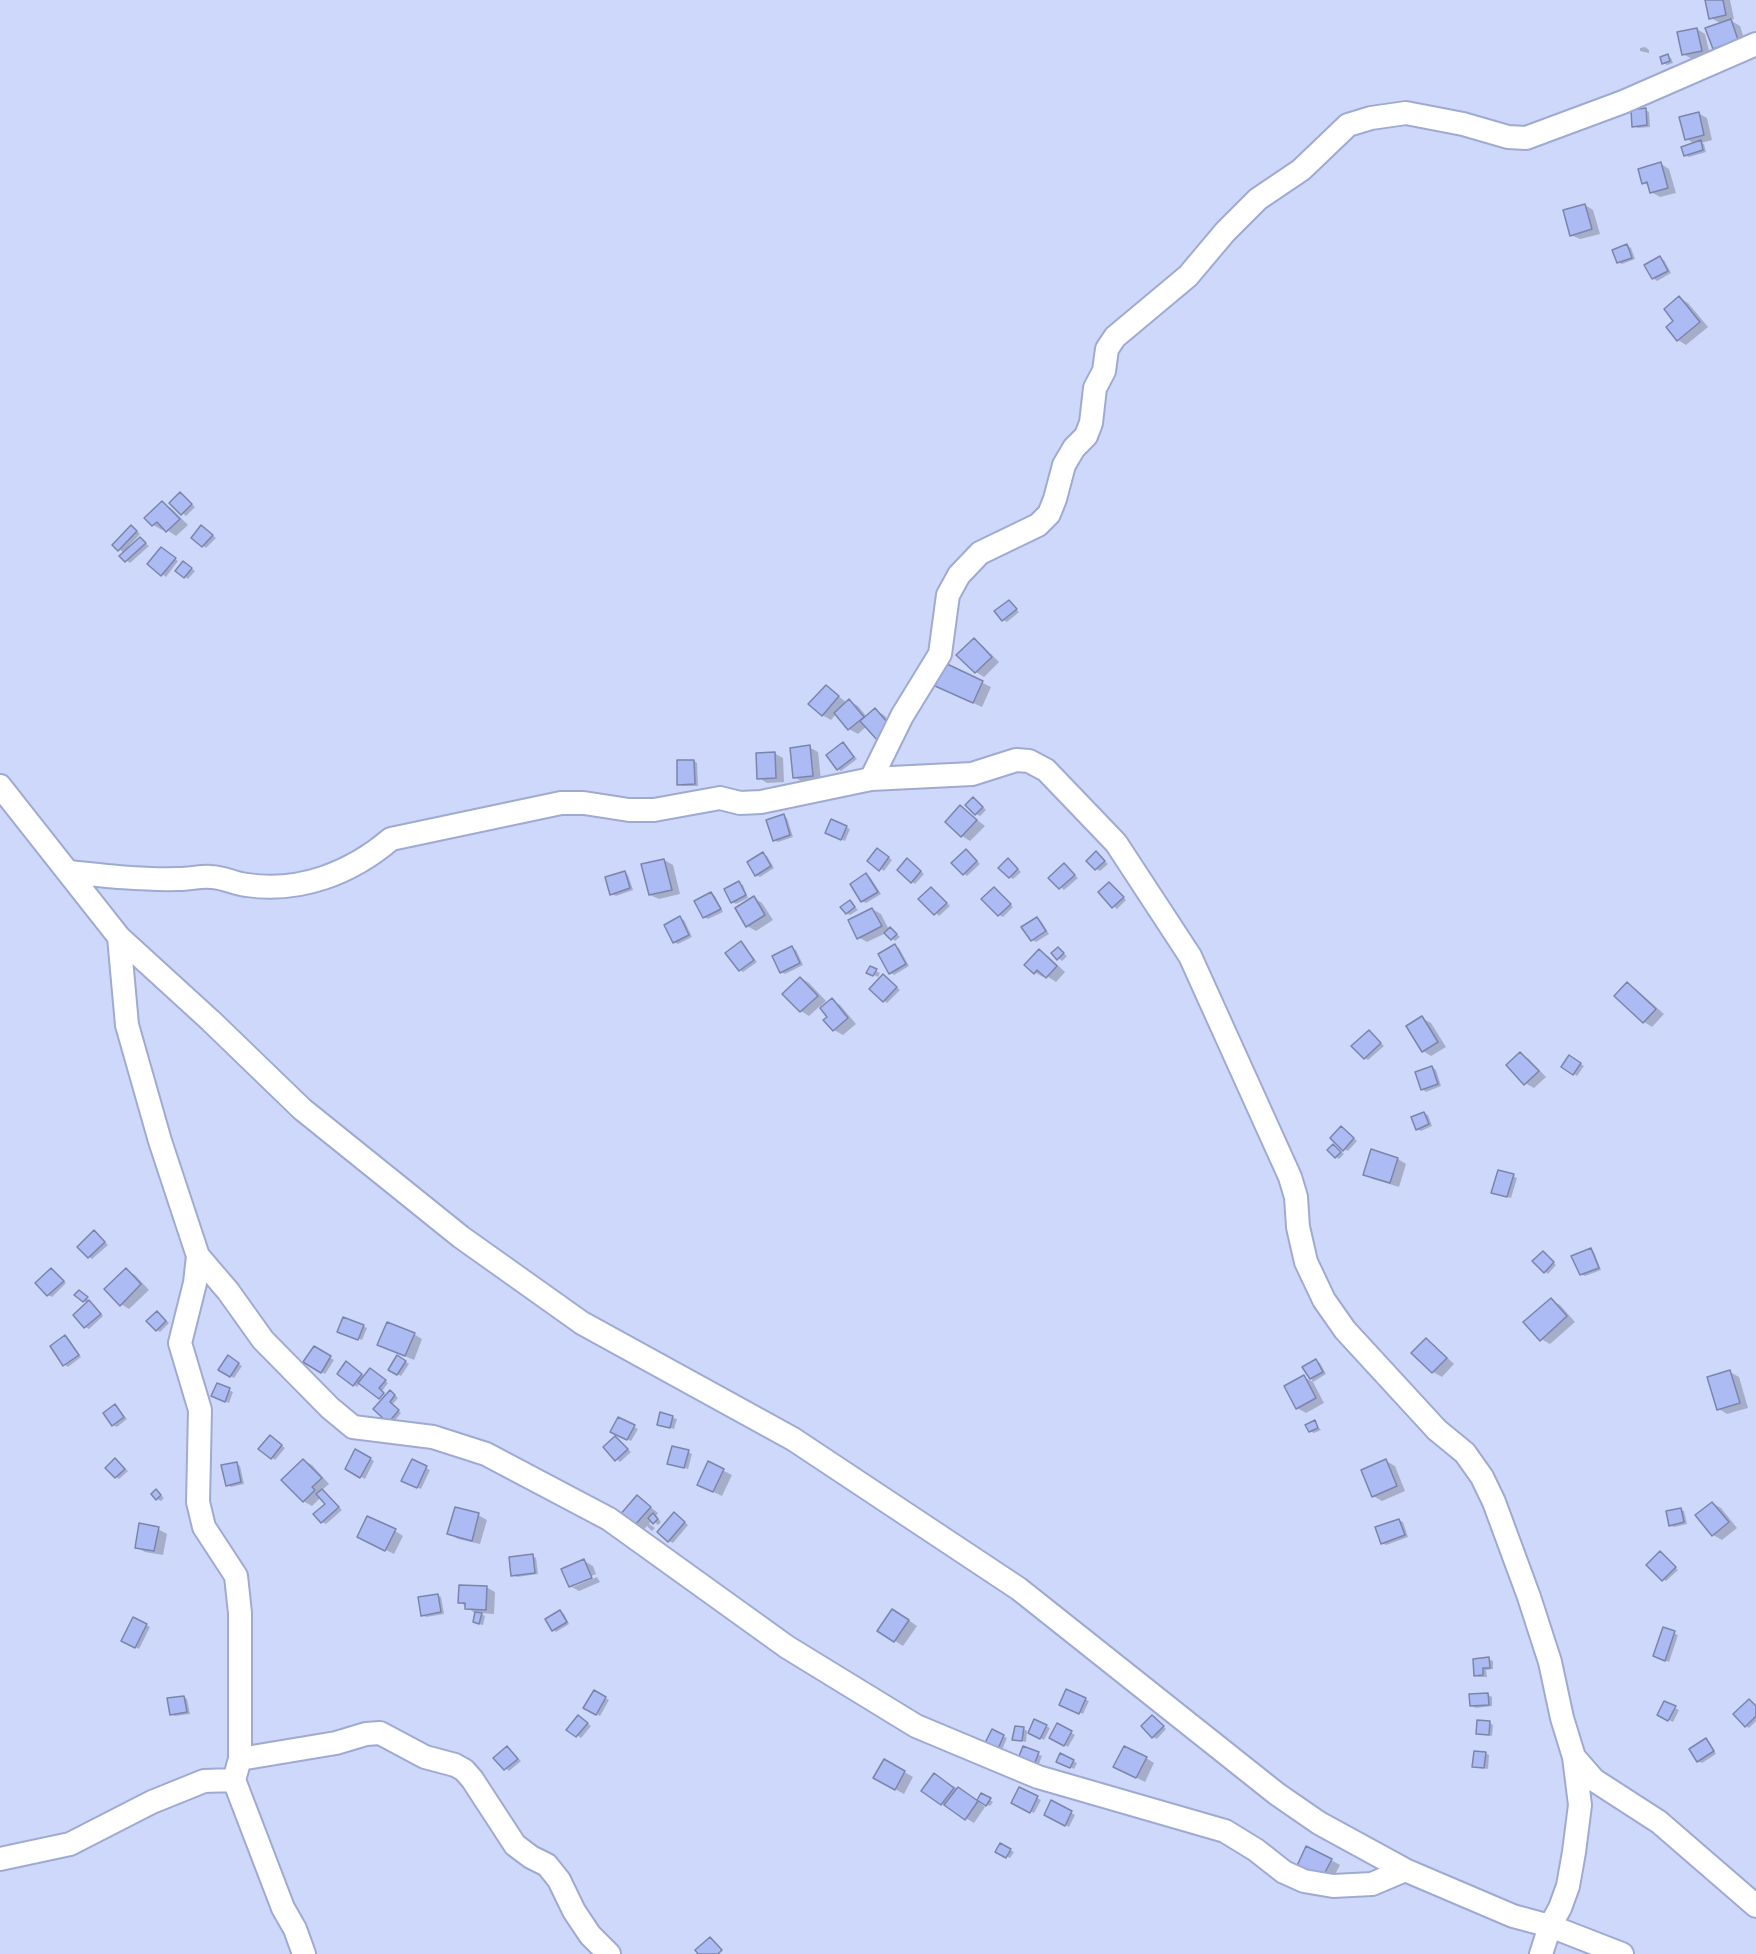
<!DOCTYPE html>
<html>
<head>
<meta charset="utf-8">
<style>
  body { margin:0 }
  canvas { display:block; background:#ced8fa }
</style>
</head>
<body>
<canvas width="1756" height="1954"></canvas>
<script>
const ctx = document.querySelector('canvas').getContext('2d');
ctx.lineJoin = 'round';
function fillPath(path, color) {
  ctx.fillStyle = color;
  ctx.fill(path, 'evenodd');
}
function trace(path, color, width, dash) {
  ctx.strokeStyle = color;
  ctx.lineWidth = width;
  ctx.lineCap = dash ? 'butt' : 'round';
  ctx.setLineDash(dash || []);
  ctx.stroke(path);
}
fillPath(new Path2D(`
  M1706,0H1730L1734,19L1730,20L1740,26L1746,44L1723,53L1714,48L1722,24L1711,18Z
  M1697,29L1705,34L1710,55L1692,59L1683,54Z
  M1645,47L1649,50V53L1640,51V48Z
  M1668,56L1671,58L1673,63L1667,65L1663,63Z
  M1645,110L1649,112L1650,127L1638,128L1634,126Z
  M1698,113L1707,118L1712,140L1701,143L1704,144L1706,152L1689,157L1685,155L1695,144L1687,139Z
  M1661,164L1669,169L1676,193L1660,197L1651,192L1650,186L1643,183Z
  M1585,205L1593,210L1600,234L1580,239L1571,235Z
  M1627,245L1631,248L1635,259L1622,264L1618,262Z
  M1660,258L1664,260L1671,273L1657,281L1653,278Z
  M1680,298L1688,303L1708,327L1686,345L1678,340L1675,321Z
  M180,493L195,507L186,516L171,503Z
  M162,503L171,508L188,525L176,536L164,528L162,530L153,525L147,518Z
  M135,529L140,534L129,546L130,548L140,539L149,546L130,563L121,556L124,553L114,545Z
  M205,529L216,538L206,548L193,537Z
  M165,551L178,561L166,577L149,564Z
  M187,565L195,571L188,579L177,571Z
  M1009,602L1019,612L1007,622L1003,620Z
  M974,640L982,645L999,662L984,677L976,672Z
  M946,665L991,687L982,707L945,690Z
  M826,686L847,703L849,701L858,706L867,717L875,710L884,715L900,733L867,726L858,734L849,729L836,714L831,720L822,715Z
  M843,744L857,759L841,771L838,769Z
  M809,747L818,752L821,780L803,782L794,777Z
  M774,753L783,758L784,782L767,783L759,778Z
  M694,761L697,763L698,786H682L679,784Z
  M977,801L986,810L980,816L976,814Z
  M961,807L985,826L970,841L962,836L947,822Z
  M783,816L787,818L793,837L778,842L774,840Z
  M832,821L850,829L845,841L830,834Z
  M881,852L892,860L884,871L869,861Z
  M970,853L980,864L967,876L964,874Z
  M1096,853L1108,864L1100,871L1096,869Z
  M763,854L767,856L774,868L760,877L756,875Z
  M664,860L673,865L680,894L659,899L650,895Z
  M911,862L924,874L915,884L912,882Z
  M1011,862L1021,872L1013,879L1010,877Z
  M1064,865L1078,878L1064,890L1051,878Z
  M624,872L628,875L633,890L616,896L612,894Z
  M866,875L870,877L881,894L866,903L862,901Z
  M739,883L743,885L748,898L736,904L732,902Z
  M1110,883L1126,900L1117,909L1113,906Z
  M931,888L950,906L939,916L921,899Z
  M998,891L1013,907L1003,917L999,915Z
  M711,894L715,896L723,912L708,919L704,917Z
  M754,898L762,903L773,920L756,931L747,926Z
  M850,902L858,910L850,915L847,913Z
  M872,909L881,914L889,930L890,928L894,931L900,937L895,941L886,933L867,942L858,937Z
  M680,918L684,920L692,937L678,944L674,942Z
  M1037,919L1041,921L1049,934L1036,942L1032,940Z
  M741,943L757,962L743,972L740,970Z
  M895,946L899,948L909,966L894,975L890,972Z
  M792,948L796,950L803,965L785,974L781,972Z
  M1058,949L1067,956L1062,961L1053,953Z
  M1039,951L1048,956L1065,972L1056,982L1045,975L1043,977L1034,972Z
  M870,968L880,973L878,977L868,972Z
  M884,976L900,990L887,1003L883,1000Z
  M801,978L809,983L826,1001L821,1006L823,1008L832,1000L840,1005L856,1024L843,1035L834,1030L829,1017L820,1006L809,1016L801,1011Z
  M1627,984L1636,989L1664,1014L1652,1027L1644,1022Z
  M1422,1018L1431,1023L1446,1047L1431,1056L1423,1051Z
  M1372,1034L1384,1046L1368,1060L1365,1058Z
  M1520,1054L1529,1059L1546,1077L1534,1088L1525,1083Z
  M1570,1057L1584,1066L1577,1076L1564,1067Z
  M1432,1067L1436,1070L1441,1086L1426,1092L1422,1089Z
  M1424,1113L1428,1115L1432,1126L1421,1131L1417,1129Z
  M1345,1130L1357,1141L1348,1151L1344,1149Z
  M1334,1146L1344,1154L1339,1159L1336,1157Z
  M1398,1159L1406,1164L1399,1187L1373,1179L1365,1174Z
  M1513,1176L1517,1178L1511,1198L1493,1192Z
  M95,1232L108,1245L92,1259L89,1257Z
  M1591,1249L1594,1252L1601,1270L1585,1276L1581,1274Z
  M1546,1255L1556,1265L1548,1274L1545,1271Z
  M52,1270L66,1283L52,1297L48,1295Z
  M126,1270L135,1275L149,1290L129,1309L121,1304Z
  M83,1294L103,1316L89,1329L85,1327L88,1304L84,1301Z
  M1551,1300L1560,1305L1575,1322L1550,1344L1541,1339Z
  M161,1315L169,1323L160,1332L157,1330Z
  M363,1326L367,1328L362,1340L343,1333Z
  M414,1334L422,1339L414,1360L379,1345Z
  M66,1337L69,1339L81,1357L68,1367L64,1364Z
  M1426,1340L1434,1345L1454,1364L1442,1377L1433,1372L1413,1353Z
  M314,1348L334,1360L325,1374L305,1362Z
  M228,1357L242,1366L234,1378L220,1369Z
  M398,1357L409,1364L401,1376L390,1370Z
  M1316,1361L1320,1363L1326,1374L1313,1382L1305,1368Z
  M350,1365L365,1377L374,1372L388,1383L382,1391L360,1383L357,1387L354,1385Z
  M1730,1372L1739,1377L1748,1408L1727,1414L1719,1409Z
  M1304,1377L1313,1382L1324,1403L1306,1413L1297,1408Z
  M218,1385L233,1392L229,1403L217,1398Z
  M385,1394H394L398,1398L392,1405L401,1413L392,1424L388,1421L381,1399Z
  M115,1405L127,1419L117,1427L113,1425Z
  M661,1414L677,1419L674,1429L659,1424Z
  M619,1419L638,1429L631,1441L612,1431Z
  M1314,1422L1321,1430L1314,1433L1310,1431Z
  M616,1438L631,1452L620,1462L605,1448Z
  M274,1439L285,1448L275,1460L272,1458Z
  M356,1451L374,1461L365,1479L347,1469Z
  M688,1452L692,1454L688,1469L673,1465Z
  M116,1460L128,1471L119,1479L116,1477Z
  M303,1460L312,1465L329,1484L322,1490L342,1510L326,1524L322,1522L327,1504L321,1497L312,1506L303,1501Z
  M412,1461L430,1470L421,1489L403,1480Z
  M1386,1461L1395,1466L1405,1491L1382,1501L1373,1496Z
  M708,1463L732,1475L722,1496L707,1489Z
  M237,1464L240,1466L244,1484L231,1487L227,1485Z
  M156,1491L164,1498L161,1501L157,1499Z
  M637,1497L658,1513L656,1516L661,1522L658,1525L652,1520L649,1524L655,1528L652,1531L647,1526L643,1531L634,1526Z
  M1712,1503L1721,1508L1737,1528L1722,1540L1713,1535Z
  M1680,1509L1684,1511L1687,1524L1674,1527L1670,1525Z
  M478,1515L487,1520L480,1544L458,1539L449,1534Z
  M678,1516L688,1525L673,1543L669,1541Z
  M1399,1520L1403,1522L1408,1537L1386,1545L1382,1543Z
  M158,1529L167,1534L163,1555L145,1552L136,1547Z
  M395,1531L403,1536L394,1554L368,1541Z
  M1664,1555L1678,1570L1666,1581L1663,1579Z
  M532,1556L536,1558L538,1574L517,1577L513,1575Z
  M584,1561L593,1566L596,1574L573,1584V1587L597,1577L600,1582L579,1591L570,1586Z
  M486,1587L495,1592L494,1614L480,1613L485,1616L483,1625L478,1624L476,1614L460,1602Z
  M438,1595L441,1597L444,1614L426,1617L422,1615Z
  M560,1612L564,1614L569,1624L556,1632L553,1629Z
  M901,1615L917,1626L903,1646L895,1641Z
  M134,1619L150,1627L139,1649L123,1641Z
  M1664,1629L1678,1635L1669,1662L1659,1658Z
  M1489,1659L1493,1661V1669L1486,1670L1487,1677H1479L1475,1675Z
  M594,1692L609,1700L600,1716L585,1708Z
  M1488,1695L1492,1697V1706L1476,1708L1472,1706Z
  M184,1697L187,1699L190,1714L175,1716L171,1714Z
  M1085,1699L1089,1701L1083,1714L1064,1706Z
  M1749,1701L1756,1706V1721L1749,1728L1746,1726Z
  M1665,1703L1679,1710L1673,1722L1659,1715Z
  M582,1719L591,1726L581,1738L568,1729Z
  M1156,1719L1166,1729L1157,1739L1153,1737Z
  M1035,1721L1050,1728L1044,1740L1030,1733Z
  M1490,1723L1493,1725L1492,1736L1477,1733Z
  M1058,1725L1075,1735L1068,1747L1051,1737Z
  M1024,1729L1027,1731L1026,1742L1014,1739Z
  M993,1731L1007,1738L1001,1752L986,1745Z
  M1706,1740L1709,1742L1716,1754L1702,1763L1698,1761Z
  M507,1748L521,1761L509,1771L495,1758Z
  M1024,1748L1042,1756L1038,1766L1024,1761Z
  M1485,1753L1489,1755L1488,1769L1474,1766Z
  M1146,1758L1154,1763L1145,1782L1123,1771Z
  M885,1761L913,1777L904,1794L875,1778Z
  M1073,1761L1077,1763L1074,1769L1062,1763Z
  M943,1780L978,1801L982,1795L993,1802L990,1806L981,1801L980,1803L985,1807L974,1823L942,1804Z
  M1020,1789L1041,1800L1034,1813L1013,1803Z
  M1052,1802L1075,1815L1069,1827L1046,1814Z
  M1000,1845L1014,1852L1010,1858L997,1851Z
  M1331,1860L1340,1865L1330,1884L1306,1872Z`), '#0003');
const building = new Path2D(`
  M1705,0H1723L1726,15L1709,19Z
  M1731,19L1738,40L1713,49L1705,28Z
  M1697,28L1702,51L1682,55L1677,32Z
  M1668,54L1670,61L1662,64L1660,57Z
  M1646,108L1647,125L1632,127L1631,110Z
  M1699,112L1704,135L1685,140L1679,117Z
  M1701,140L1703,150L1684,156L1681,147Z
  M1661,162L1668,188L1650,193L1647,182L1642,184L1638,169Z
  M1585,204L1592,229L1570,236L1563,210Z
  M1627,244L1632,258L1617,263L1612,250Z
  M1660,256L1668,271L1652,279L1644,265Z
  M1679,296L1700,322L1677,341L1666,327L1673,321L1664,309Z
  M180,492L192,504L181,515L169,503Z
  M162,501L180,519L166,532L157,522L152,526L144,518Z
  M131,525L137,531L118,551L112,545Z
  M201,525L213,535L202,547L191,538Z
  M140,537L146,543L125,562L119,556Z
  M161,547L176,558L161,576L147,564Z
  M183,561L192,568L184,578L175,571Z
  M1009,600L1017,609L1002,621L994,611Z
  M974,638L992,657L975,673L956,655Z
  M945,663L983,681L973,703L935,686Z
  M826,685L839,696L822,716L808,704Z
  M849,699L864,717L848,730L834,713Z
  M875,708L892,728L878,741L860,721Z
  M843,742L854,757L837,770L826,755Z
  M810,745L813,776L793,778L790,748Z
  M775,752L776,778L757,779L756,753Z
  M677,760H694L695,784L677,785Z
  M973,797L983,807L975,815L965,805Z
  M960,805L977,820L961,837L945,822Z
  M784,814L790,835L773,841L766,820Z
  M831,819L847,826L841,840L825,833Z
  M877,848L889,857L879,871L867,861Z
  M966,849L977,861L963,875L951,863Z
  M1096,851L1105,861L1095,870L1086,861Z
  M763,852L771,866L755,876L747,862Z
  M907,858L921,871L911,883L897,870Z
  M1008,858L1018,869L1009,878L998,868Z
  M664,859L672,890L649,895L641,864Z
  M1064,863L1075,875L1059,889L1048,878Z
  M625,871L630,888L610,895L605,877Z
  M866,873L878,892L861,902L850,884Z
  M739,881L746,895L731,903L724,889Z
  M1109,882L1124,897L1112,908L1098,892Z
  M931,887L947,903L934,915L918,899Z
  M994,887L1011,904L998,916L981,899Z
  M711,892L721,909L703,918L694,901Z
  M754,896L765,915L746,927L735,908Z
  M850,900L855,907L846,914L840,907Z
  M872,908L882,926L857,939L848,920Z
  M680,916L689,935L673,943L664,925Z
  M1037,917L1046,931L1031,941L1021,927Z
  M890,927L897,934L891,940L884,933Z
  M741,941L754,960L739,971L725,953Z
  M895,944L906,964L889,974L878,954Z
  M792,946L800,963L780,973L772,956Z
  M1058,947L1064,953L1057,960L1051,953Z
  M1039,949L1057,966L1046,978L1037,970L1034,974L1024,965Z
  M870,966L877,969L873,976L866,973Z
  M883,974L897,987L883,1002L869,989Z
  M800,977L818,996L800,1012L782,994Z
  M1627,982L1656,1009L1643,1023L1614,996Z
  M832,998L848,1018L833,1031L823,1020L827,1017L820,1008Z
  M1422,1016L1438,1042L1422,1052L1406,1026Z
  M1369,1030L1381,1043L1364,1059L1351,1046Z
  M1520,1052L1539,1071L1524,1085L1506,1065Z
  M1569,1055L1581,1063L1573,1075L1561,1067Z
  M1432,1066L1438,1084L1421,1090L1415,1072Z
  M1424,1112L1429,1124L1416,1130L1411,1117Z
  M1341,1126L1354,1138L1343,1151L1330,1138Z
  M1333,1144L1341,1152L1335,1158L1327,1150Z
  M1371,1149L1398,1158L1390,1183L1363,1175Z
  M1498,1170L1514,1174L1507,1197L1491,1193Z
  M94,1230L105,1242L88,1258L77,1247Z
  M1591,1248L1599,1268L1580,1275L1571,1256Z
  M1543,1251L1554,1262L1544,1273L1532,1261Z
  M51,1268L64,1281L47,1296L35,1283Z
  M126,1268L141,1284L120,1306L104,1289Z
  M79,1290L88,1297L83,1302L74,1295Z
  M1551,1298L1567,1316L1540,1341L1523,1322Z
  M89,1300L101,1314L84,1328L73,1315Z
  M157,1311L166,1321L156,1331L146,1321Z
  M343,1317L364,1325L358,1340L337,1332Z
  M387,1322L415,1333L405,1356L377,1345Z
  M65,1335L79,1355L63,1366L50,1346Z
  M1426,1338L1447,1358L1432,1373L1411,1353Z
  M314,1346L331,1356L321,1373L303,1362Z
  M228,1355L239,1363L230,1377L218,1370Z
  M397,1355L406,1361L397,1375L388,1370Z
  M1316,1359L1323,1372L1310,1379L1302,1367Z
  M346,1361L362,1374L353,1386L337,1374Z
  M370,1368L386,1380L379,1388L384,1393L379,1399L358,1383Z
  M1730,1370L1740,1403L1717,1410L1707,1377Z
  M1304,1375L1316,1398L1296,1409L1284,1386Z
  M217,1383L230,1388L225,1402L211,1396Z
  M390,1390L395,1395L390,1402L399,1410L388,1423L373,1409Z
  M115,1404L124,1417L112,1426L103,1413Z
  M660,1412L673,1416L670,1428L657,1425Z
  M618,1417L635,1425L627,1440L610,1432Z
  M1315,1420L1318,1428L1309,1432L1305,1425Z
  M270,1435L282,1445L271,1459L258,1449Z
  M615,1436L628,1449L615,1461L603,1447Z
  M672,1446L689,1450L684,1468L667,1464Z
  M355,1449L371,1458L360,1478L345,1469Z
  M115,1458L125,1469L115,1478L105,1468Z
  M303,1459L322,1478L312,1487L315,1490L303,1502L281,1480Z
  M412,1459L427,1466L417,1488L401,1481Z
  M1386,1459L1397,1486L1372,1497L1361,1470Z
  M708,1461L724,1469L713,1492L697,1485Z
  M237,1462L241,1482L226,1486L221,1465Z
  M156,1489L161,1495L156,1500L151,1494Z
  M322,1489L339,1507L321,1523L313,1514L325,1504L316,1494Z
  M637,1495L651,1507L633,1527L619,1516Z
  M1712,1502L1729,1522L1712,1536L1695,1515Z
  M455,1507L479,1513L472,1541L447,1534Z
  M1681,1508L1684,1522L1669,1526L1666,1511Z
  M674,1512L685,1522L668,1542L657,1532Z
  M653,1513L658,1519L653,1524L648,1518Z
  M367,1516L396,1529L385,1551L357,1537Z
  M1399,1519L1405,1535L1381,1544L1375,1527Z
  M139,1523L159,1527L154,1551L135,1548Z
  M1660,1551L1676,1567L1662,1581L1646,1565Z
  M533,1554L535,1573L511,1576L509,1557Z
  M584,1559L592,1578L569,1587L561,1569Z
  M459,1585L487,1586L486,1610L465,1609V1603H458Z
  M438,1594L441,1612L421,1616L418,1597Z
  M892,1609L909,1620L894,1642L877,1631Z
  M560,1610L567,1622L552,1631L545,1619Z
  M475,1612L482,1613L479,1624L473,1622Z
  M133,1617L147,1624L135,1648L121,1641Z
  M1663,1627L1675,1631L1665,1661L1653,1656Z
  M1489,1657L1490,1668H1483V1675L1474,1676L1473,1659Z
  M1066,1689L1086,1698L1079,1714L1059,1705Z
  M594,1690L606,1697L596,1715L583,1708Z
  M1488,1693L1489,1705L1470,1706L1469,1694Z
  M184,1696L187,1712L170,1715L167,1698Z
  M1749,1699L1756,1706V1716L1745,1727L1733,1714Z
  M1664,1701L1676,1706L1668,1721L1657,1715Z
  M578,1715L588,1723L576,1737L566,1730Z
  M1152,1715L1164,1726L1152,1738L1141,1726Z
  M1034,1719L1047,1725L1040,1739L1028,1733Z
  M1477,1720L1490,1721L1489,1735L1476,1734Z
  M1057,1723L1072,1731L1064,1746L1049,1738Z
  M1015,1726L1024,1727L1022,1741L1012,1740Z
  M992,1729L1004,1735L997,1751L984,1745Z
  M1706,1738L1714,1751L1697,1762L1689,1749Z
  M507,1746L518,1759L504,1770L493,1758Z
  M1023,1746L1039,1752L1034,1765L1018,1759Z
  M1124,1746L1147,1757L1136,1778L1113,1767Z
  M1474,1751L1486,1752L1484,1768L1472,1767Z
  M1060,1753L1074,1760L1070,1768L1056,1762Z
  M884,1759L905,1771L895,1790L873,1778Z
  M934,1773L954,1788L941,1805L921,1791Z
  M958,1787L978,1801L965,1820L944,1805Z
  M1019,1787L1038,1796L1030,1813L1011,1803Z
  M981,1793L991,1798L986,1806L977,1800Z
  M1051,1800L1072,1811L1065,1826L1044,1815Z
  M1000,1843L1011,1849L1006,1858L995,1852Z
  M1306,1846L1332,1859L1321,1880L1296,1868Z
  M710,1937L722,1950L718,1954H698L695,1950Z`);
fillPath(building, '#adbbf4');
trace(building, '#7b85ac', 1.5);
const minor = new Path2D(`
  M871,779L902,716L940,654L948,595L959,575L980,553L1038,525L1049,514L1055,499L1064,465L1074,448L1086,436L1091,423L1095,388L1104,371L1107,349L1115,337L1188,276L1225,232L1258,199L1301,170L1348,125L1371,118L1406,113L1463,124L1508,137L1526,138L1623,102L1756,44
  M0,786L119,937L211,1021L302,1109L461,1237L582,1323L793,1439L1019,1589L1277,1794L1319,1823L1405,1870L1513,1916L1550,1926L1622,1954
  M69,872C105,876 142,880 179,879C190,879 201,876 211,877C223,877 235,884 247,885C300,893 351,873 391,839L561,803H584L629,810H654L720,798L740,803L761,802L871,779L972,774L1016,760L1029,761L1046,770L1116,843L1190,956L1290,1177L1296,1197L1298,1227L1306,1262L1324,1300L1345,1330L1437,1430L1465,1453L1482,1477L1494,1502L1529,1597L1550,1662L1562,1718L1574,1757L1594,1780L1659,1822L1756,1906
  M119,937L127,1025L160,1141L198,1256L195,1283L180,1343L200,1410L198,1502L204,1527L236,1576L240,1613V1759L234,1780L283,1908L295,1929L304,1954
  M198,1256L228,1291L263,1340L330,1408L353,1427L433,1437L486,1454L609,1519L787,1647L916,1726L1038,1777L1225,1831L1256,1850L1284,1872L1304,1881L1333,1886L1372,1884L1405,1870
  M240,1759L336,1743L366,1734L380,1733L425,1757L455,1765L464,1770L472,1779L515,1845L531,1857L547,1865L559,1880L574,1911L590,1935L609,1954
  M0,1859L70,1844L152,1802L204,1781L234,1780
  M1541,1954L1550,1926L1560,1908L1568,1886L1574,1852L1580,1805L1574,1757`);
trace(minor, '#9faad3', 26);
trace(minor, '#fff', 22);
</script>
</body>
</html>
